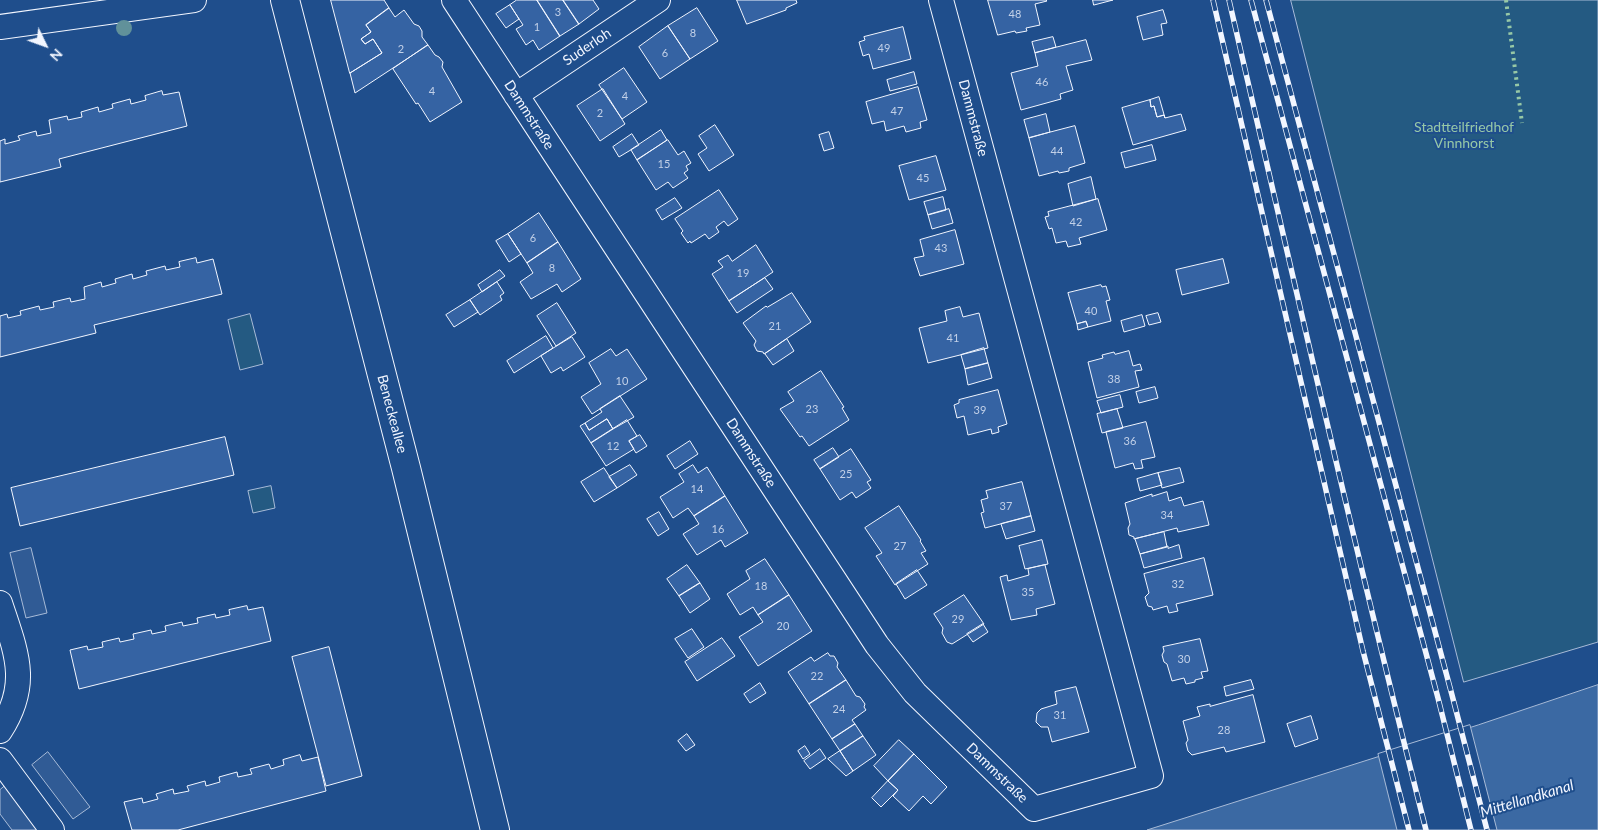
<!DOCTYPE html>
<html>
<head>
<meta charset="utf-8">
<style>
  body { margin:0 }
  #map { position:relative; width:1598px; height:830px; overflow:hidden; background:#1f4e8c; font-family:Lato,sans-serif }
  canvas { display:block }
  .north { position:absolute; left:20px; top:20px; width:50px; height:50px; -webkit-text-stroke:4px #1f4e8c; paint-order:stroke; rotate:132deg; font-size:14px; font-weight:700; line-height:20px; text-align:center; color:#f2f6ff }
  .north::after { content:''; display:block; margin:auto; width:18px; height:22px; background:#f2f6ff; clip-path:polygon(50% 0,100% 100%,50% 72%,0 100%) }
</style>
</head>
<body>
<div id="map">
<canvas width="1598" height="830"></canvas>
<div class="north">N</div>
</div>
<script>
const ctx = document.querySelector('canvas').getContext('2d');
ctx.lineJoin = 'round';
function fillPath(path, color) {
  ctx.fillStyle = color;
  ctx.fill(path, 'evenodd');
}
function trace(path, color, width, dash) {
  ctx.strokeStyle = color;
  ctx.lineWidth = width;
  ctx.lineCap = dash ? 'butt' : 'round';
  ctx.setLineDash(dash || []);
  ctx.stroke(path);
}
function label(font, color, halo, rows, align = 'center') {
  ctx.font = font + ' Lato,sans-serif';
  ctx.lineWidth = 4;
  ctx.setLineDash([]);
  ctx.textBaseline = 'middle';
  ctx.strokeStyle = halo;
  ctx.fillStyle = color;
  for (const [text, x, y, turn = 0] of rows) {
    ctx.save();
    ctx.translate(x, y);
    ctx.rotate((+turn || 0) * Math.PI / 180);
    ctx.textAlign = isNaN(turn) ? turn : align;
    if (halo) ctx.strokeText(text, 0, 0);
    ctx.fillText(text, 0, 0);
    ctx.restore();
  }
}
const green = new Path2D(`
  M1291,0H1598V642L1464,682Z
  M250,314L263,364L240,370L228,320Z
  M271,486L275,508L253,513L248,491Z`);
fillPath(green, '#245a82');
trace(green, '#a8bbd7', 1);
const parking = new Path2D(`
  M31,548L47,613L26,618L10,553Z
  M48,752L90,807L73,819L32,765Z
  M5,786L38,830H12L0,814V790Z`);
fillPath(parking, '#305b95');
trace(parking, '#a8bbd7', 1);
const water = new Path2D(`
  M1598,685V830H1147L1478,725Z`);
fillPath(water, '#3b69a3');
trace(water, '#a8bbd7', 1);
const pier = new Path2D(`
  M1470,725L1497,830H1397L1378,754Z`);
fillPath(pier, '#1f4e8c');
trace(pier, '#a8bbd7', 1);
const building = new Path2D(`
  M331,0H384L389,8L366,25L371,32L361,39L365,44L373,39L382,53L350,73Z
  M517,0H537L560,36L539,50L533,40L526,45L516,29L523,25L510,5Z
  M537,0H563L579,24L560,36Z
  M563,0H593L599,9L579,24Z
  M737,0H796L797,3L786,8V10L747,24Z
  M988,0H1046L1047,1L1035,4L1040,25L1026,28L1027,31L1016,33L1015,31L998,35Z
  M1093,0H1113L1094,5Z
  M510,5L519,19L506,28L496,14Z
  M389,8L395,17L404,10L414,24L419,26L422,31V37L428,45L355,93L350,73L382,53L373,39L365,44L361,39L371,32L366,25Z
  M697,8L718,41L690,59L668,26Z
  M1163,10L1167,23L1161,24L1163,35L1143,40L1137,17Z
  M668,26L690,59L660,79L639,47Z
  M903,27L911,59L873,69L869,54L863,56L859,42L865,40L864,37Z
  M1053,37L1056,47L1035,53L1032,42Z
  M1086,40L1092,60L1066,66L1073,90L1060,94L1061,99L1021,110L1011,73L1038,66L1035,53Z
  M428,45L435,55L439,57L443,62L442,67L462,102L430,122L418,103L416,104L393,69Z
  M624,68L647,102L622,119L599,85Z
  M914,72L917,84L890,91L887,80Z
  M918,87L927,120L920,122L921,128L906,132L904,126L886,131L884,121L872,124L866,102Z
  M603,89L625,124L600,141L577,106Z
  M162,91L163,95L179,92L187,126L59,159L61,167L0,182V141L5,139V144L20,140L18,136L36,131L37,136L51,133L49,120L67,116L68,120L82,117L81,112L98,107L99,112L113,108L112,104L130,99L131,104L146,100L145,96Z
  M1159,97L1165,118L1164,115L1157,117L1154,106L1151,107L1150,100Z
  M1150,100L1151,107L1154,106L1157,117L1164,115L1165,118L1181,114L1186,130L1133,145L1122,108Z
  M1046,114L1050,132L1029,138L1024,120Z
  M715,125L734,155L709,171L698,154L707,148L699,136Z
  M1075,126L1085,163L1069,168V171L1059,173L1058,171L1039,176L1029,138Z
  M661,130L667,140L637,160L631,150Z
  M829,132L834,148L824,151L819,135Z
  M632,134L639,145L619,157L613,147Z
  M668,140L678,155L684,151L691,163L686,166L688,170L684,173L688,178L673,188L668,182L656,190L637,160Z
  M1152,145L1156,160L1125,168L1121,153Z
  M936,156L946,190L909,200L899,166Z
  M1091,177L1096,199L1073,206L1068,184Z
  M719,190L738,219L728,226L724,221L716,227L719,232L709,239L705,234L691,243L690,241L688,243L681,233L683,231L675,219Z
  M943,197L946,210L928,215L924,202Z
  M675,198L682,208L662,220L656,210Z
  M1098,199L1107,230L1079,238L1081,244L1068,247L1066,241L1056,243L1052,228L1049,229L1045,217L1049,216L1048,212Z
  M949,209L953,223L932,229L928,215Z
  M539,213L558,242L527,263L508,234Z
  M955,230L964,264L920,276L914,258L924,256L920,240Z
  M508,234L521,254L509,262L496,241Z
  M558,242L581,279L562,292L557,284L531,299L520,282L533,273L527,263Z
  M756,245L773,272L729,301L712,274L723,267L718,261L728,255L732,261Z
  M196,258L197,263L213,259L222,294L94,325L96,333L0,357V316L7,314L8,318L21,315L20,311L39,306L40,310L54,307L53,302L70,298L71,302L85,299L84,287L101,282L102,287L116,283L115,279L132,274L133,279L147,275L146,271L165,266L166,270L180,267L179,262Z
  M1223,259L1229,283L1182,295L1176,270Z
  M500,270L505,276L482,292L478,285Z
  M765,278L773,289L737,313L729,301Z
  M497,282L504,293L500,296L502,300L480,315L470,300Z
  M1101,285L1102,287L1106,286L1110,300L1106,301L1111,321L1088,327L1086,321L1077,324L1068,293Z
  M792,293L811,322L764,354L763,352L757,351L754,345L756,341L743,323L766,306L767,307Z
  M470,300L478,312L454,327L446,315Z
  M557,303L576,333L556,346L537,316Z
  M960,307L963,317L979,313L988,348L928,363L919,328L947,321L945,311Z
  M1158,313L1161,322L1149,325L1146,316Z
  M1142,315L1145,326L1124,332L1121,321Z
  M1086,322L1088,327L1078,330L1077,324Z
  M546,336L553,348L514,373L507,361Z
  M572,337L585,357L563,371L561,367L551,373L541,356Z
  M787,339L794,351L773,365L765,354Z
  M984,348L988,363L965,369L961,355Z
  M611,349L616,356L627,349L647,379L592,414L581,397L601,384L589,363Z
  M1129,351L1133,366L1140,364L1142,370L1135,371L1139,387L1097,398L1088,362L1103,358L1102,355L1114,352L1115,354Z
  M988,363L992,378L968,385L965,369Z
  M821,371L844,407L842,408L849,420L809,446L802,436L800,437L780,409L794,401L788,392Z
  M1155,387L1158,398L1139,403L1136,392Z
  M998,390L1007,424L998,427L999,432L992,434L991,429L968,435L964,416L957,418L954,405L959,403V400Z
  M1120,395L1123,407L1101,413L1097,401Z
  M620,396L634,417L613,429L607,419L589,430L585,423L602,412L600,409Z
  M1117,409L1123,428L1102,433L1097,414Z
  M607,419L613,429L591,443L580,426L585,423L589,430Z
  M627,420L637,436L629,441L634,449L606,466L591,443Z
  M1146,422L1155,457L1141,460L1143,468L1135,469L1133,463L1115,468L1106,432Z
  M640,435L647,446L636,453L629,441Z
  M225,437L234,475L20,526L11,488Z
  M690,441L698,454L675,469L667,456Z
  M833,448L839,457L820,469L814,460Z
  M851,449L871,480L867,482L871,488L856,498L852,492L840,500L820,469Z
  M630,465L637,475L617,488L609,477Z
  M693,465L698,473L707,467L725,496L694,516L688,508L673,518L660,497L684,482L679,474Z
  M604,468L617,488L594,502L581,482Z
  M1180,468L1184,482L1162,488L1158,473Z
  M1158,473L1162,485L1140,491L1137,479Z
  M1022,482L1031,516L985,528L981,513L984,512L981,500L988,498L986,491Z
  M1167,492L1169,501L1181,497L1184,506L1203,501L1209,525L1178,532L1177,528L1134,539V537L1129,535L1128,528L1130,524L1125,503L1152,494V496Z
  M725,496L748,533L725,547L721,540L697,555L683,534L699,524L694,516Z
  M899,506L921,540L920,541L926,551L921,553L928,564L895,585L876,556L882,553L865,528Z
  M659,512L669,529L658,536L647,519Z
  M1031,516L1035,531L1006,539L1001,524Z
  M1164,532L1167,547L1140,554L1135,539Z
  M1042,540L1048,564L1025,569L1019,546Z
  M1179,545L1182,558L1144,568L1140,554L1168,546V548Z
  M1204,558L1213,595L1176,604L1178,611L1169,613L1167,606L1153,610L1152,607L1148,606L1145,597L1149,593L1144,574Z
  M765,559L789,595L758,615L753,607L740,615L727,594L750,579L746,571Z
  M687,565L700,583L679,596L667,579Z
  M1045,565L1055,604L1036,609L1037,615L1011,620L1000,577L1007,575L1008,581L1029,575L1028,569Z
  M917,570L927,585L905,599L896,584Z
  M700,583L710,599L690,613L679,596Z
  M789,595L812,631L758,666L739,637L763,622L758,615Z
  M964,595L984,624L952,644L947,642L942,633L943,628L934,614Z
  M247,606L248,610L263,607L271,641L79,689L70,650L87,646L88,650L103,647L102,642L119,638L120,642L134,639L133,634L151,630L152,634L166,631L165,626L182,622L183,626L198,623L197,618L215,614L216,618L230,615L229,610Z
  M983,624L988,632L973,642L967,634Z
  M692,629L704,647L688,658L675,639Z
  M722,638L735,656L697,681L685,662Z
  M1200,639L1208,671L1201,672L1203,678L1195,680V682L1186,684L1184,678L1172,681L1167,664L1164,662L1162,655L1164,651L1163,647Z
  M329,647L362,776L326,786L292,657Z
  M828,653L830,656H834L838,663L837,667L846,680L809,704L788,672L811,657L814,661Z
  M846,680L856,696L860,697L865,704L864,707L866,710L852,720L855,724L832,739L809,704Z
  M1251,680L1254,689L1226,696L1224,687Z
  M760,683L766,693L750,703L744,694Z
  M1076,687L1089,732L1052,742L1048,727H1041L1036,722L1037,713L1041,709L1057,704L1055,692Z
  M1253,695L1265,742L1226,752L1224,747L1192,755L1188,751L1186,743L1188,740L1183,721L1200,716L1197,707L1210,704V706Z
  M1311,716L1318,739L1295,747L1287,724Z
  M855,724L863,736L840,751L832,739Z
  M687,734L695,745L686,751L678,741Z
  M863,736L876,755L853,771L840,751Z
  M899,740L914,754L888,781L874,766Z
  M805,746L810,754L803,759L798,751Z
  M820,749L826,758L810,769L804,761Z
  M840,751L853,771L846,776L828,759Z
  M914,754L947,787L931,804L923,796L909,811L893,796L898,790L888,781Z
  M300,755L302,761L318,757L326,791L178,830H132L124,802L142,798L143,803L158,799L156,794L173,789L174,794L189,791L187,786L205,781L206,786L220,782L219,777L237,772L238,777L252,774L250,769L269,764L271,769L284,765L283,760Z
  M888,781L898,790L881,807L872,798Z`);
fillPath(building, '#3563a3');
trace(building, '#f2f6ff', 1);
const street = new Path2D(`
  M454,0L877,645L915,693L1034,809L1151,776L941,0
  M0,27L194,0
  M516,95L658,0
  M0,603C16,652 31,683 0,731
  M0,760L52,830`);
const secondary = new Path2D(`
  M285,0L406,468L495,830`);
trace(street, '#f2f6ff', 26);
trace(secondary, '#f2f6ff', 30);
trace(street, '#1f4e8c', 24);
trace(secondary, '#1f4e8c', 28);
const rail = new Path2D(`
  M1213,0L1363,651L1409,830
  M1229,0C1293,277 1356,554 1426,830
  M1251,0L1438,698L1471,830
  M1266,0L1452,695L1487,830`);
trace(rail, '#f2f6ff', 5.5);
trace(rail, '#1f4e8c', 4, [11]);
trace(new Path2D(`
  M1506,0L1522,123`), '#97c8a6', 4, [2.5, 4]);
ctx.fillStyle = '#61919a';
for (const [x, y] of [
  [124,28]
]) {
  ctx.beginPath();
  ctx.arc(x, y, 8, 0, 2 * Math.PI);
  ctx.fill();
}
label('11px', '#c3d1e8', null, [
  ["3",558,12],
  ["48",1015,14],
  ["1",537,27],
  ["8",693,33],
  ["49",884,48],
  ["2",401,49],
  ["6",665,53],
  ["46",1042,82],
  ["4",432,91],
  ["4",625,96],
  ["47",897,111],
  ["2",600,113],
  ["44",1057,151],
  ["15",664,164],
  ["45",923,178],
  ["42",1076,222],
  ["6",533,238],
  ["43",941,248],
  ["8",552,268],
  ["19",743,273],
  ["40",1091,311],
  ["21",775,326],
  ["41",953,338],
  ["38",1114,379],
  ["10",622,381],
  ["23",812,409],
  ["39",980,410],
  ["36",1130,441],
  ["12",613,446],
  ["25",846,474],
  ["14",697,489],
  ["37",1006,506],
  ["34",1167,515],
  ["16",718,529],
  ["27",900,546],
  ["32",1178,584],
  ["18",761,586],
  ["35",1028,592],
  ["29",958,619],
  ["20",783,626],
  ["30",1184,659],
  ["22",817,676],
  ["24",839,709],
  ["31",1060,715],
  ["28",1224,730]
]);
label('14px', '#f2f6ff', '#1f4e8c', [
  ["Suderloh",587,47,-34],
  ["Dammstraße",529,115,57],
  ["Dammstraße",973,118,75],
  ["Beneckeallee",392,414,75],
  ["Dammstraße",751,453,57],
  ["Dammstraße",997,773,44]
]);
label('14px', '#97c8a6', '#1f4e8c', [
  ["Stadtteilfriedhof",1464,127],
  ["Vinnhorst",1464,143]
]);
label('italic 15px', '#f2f6ff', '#1f4e8c', [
  ["Mittellandkanal",1527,799,-17]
]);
</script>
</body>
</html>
